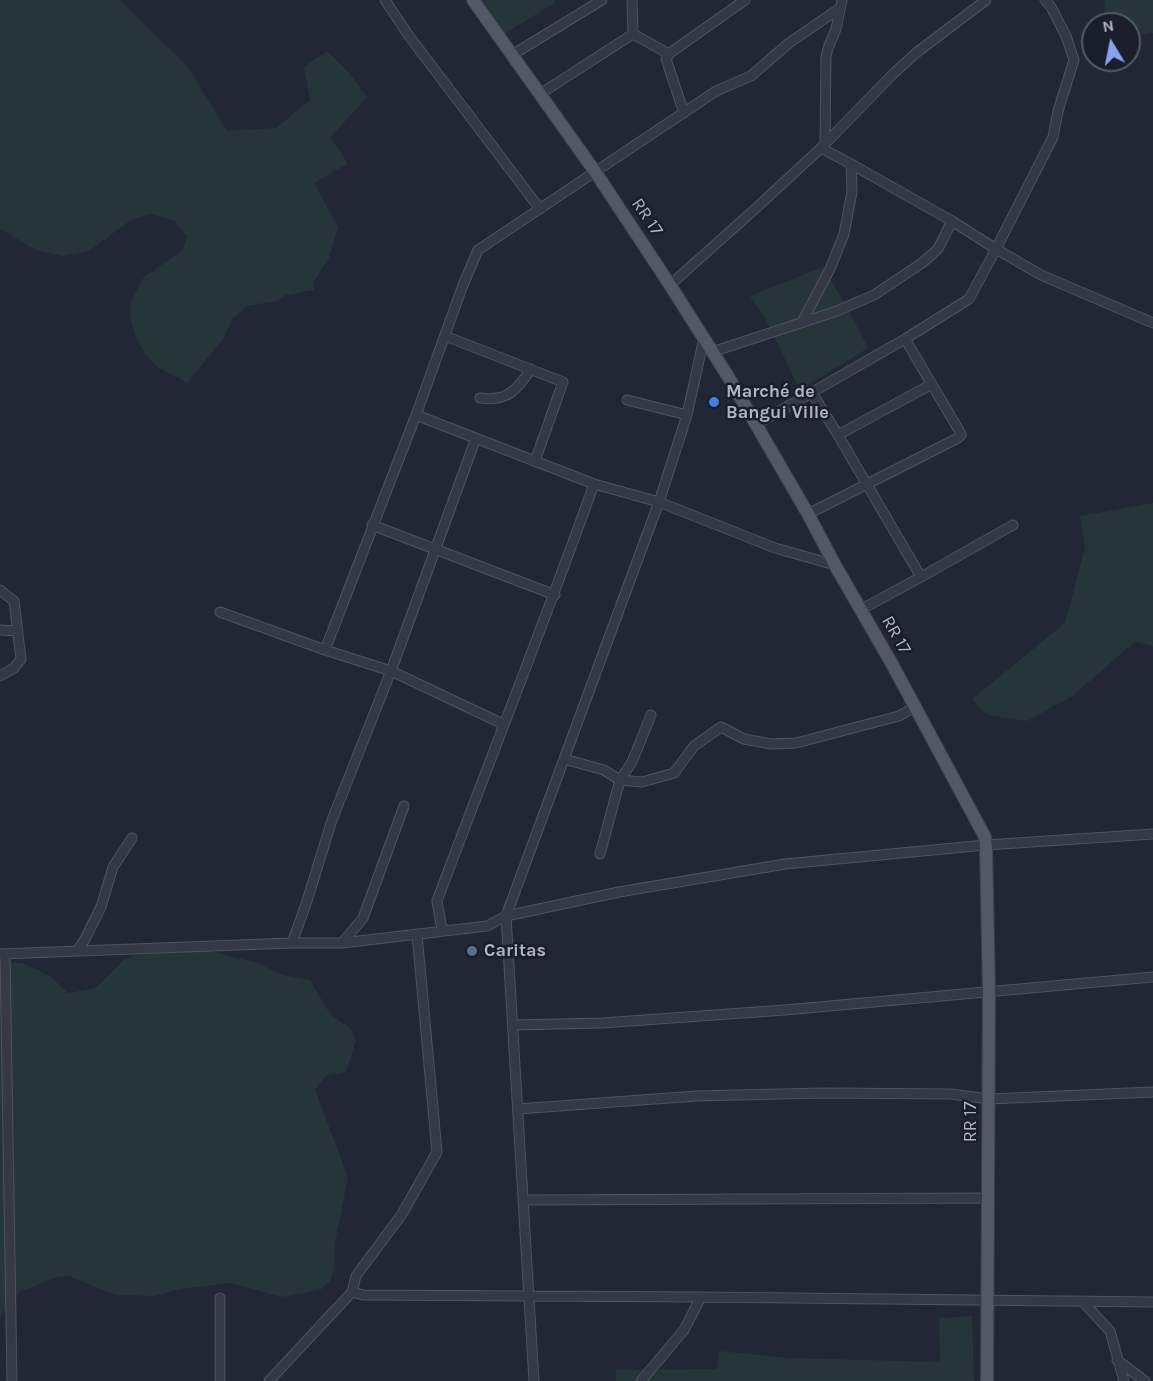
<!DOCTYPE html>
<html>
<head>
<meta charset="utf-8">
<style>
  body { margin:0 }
  #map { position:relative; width:1153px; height:1381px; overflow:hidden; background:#212735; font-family:Karla,sans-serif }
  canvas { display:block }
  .north { position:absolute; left:1081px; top:12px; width:60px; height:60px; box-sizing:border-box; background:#1a1e2a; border:2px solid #555a67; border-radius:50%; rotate:350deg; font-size:16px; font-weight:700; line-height:24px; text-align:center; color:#aeb4c2 }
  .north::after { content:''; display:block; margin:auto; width:21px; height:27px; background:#87a2ef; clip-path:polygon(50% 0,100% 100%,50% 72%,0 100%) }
</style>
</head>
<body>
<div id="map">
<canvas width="1153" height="1381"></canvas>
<div class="north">N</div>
</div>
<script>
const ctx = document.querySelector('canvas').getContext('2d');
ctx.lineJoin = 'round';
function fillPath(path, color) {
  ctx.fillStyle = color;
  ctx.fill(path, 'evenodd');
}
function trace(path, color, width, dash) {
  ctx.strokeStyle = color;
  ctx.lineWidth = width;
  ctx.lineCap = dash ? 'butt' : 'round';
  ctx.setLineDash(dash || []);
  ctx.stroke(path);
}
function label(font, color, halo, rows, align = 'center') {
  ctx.font = font + ' Karla,sans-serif';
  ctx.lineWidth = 5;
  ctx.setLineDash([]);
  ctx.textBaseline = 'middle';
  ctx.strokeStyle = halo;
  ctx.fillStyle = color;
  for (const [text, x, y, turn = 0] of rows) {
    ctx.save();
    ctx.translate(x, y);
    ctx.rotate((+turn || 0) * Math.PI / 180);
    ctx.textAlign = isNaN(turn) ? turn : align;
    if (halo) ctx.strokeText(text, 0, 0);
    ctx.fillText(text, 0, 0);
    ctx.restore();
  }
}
fillPath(new Path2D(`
  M0,0H120L188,67L227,131L276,128L310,100L304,67L327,51L351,75L367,97L330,138L343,155L347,164L314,183L338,227L329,258L313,283L314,290L286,295L277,301L247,306L233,318L223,339L187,383L159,368L146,355L135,336L130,316L131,301L144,277L183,250L187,236L174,221L150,214L131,220L89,251L63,256L36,250L0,229Z
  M477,0H556L553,4L501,36Z
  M1105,0H1153V33L1129,38V24H1112L1104,14Z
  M823,267L849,311L868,348L800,390L765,318L750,296Z
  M1153,503V646L1135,642L1071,697L1027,721L986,715L972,699L1065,623L1085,548L1080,516Z
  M205,950L258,963L282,975L310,980L330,1014L351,1029L356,1041L346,1072L326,1076L315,1090L348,1177L335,1243L334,1269L330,1281L320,1290L282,1297L230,1283L180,1289L155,1296L116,1295L68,1276L56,1277L18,1293L0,1317V962L22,963L49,975L68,993L96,988L124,960L136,955Z
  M972,1316L974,1381H616V1370L717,1369L719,1351L789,1358L940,1362L939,1318Z`), '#263539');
const minor = new Path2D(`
  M385,0L409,36L540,209
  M632,0L633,34
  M633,34L669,54
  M512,55L602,0
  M540,94L633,34
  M684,113L666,59L670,53L745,0
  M825,144L826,57L828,48L836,29L842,0
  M821,148L851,164L952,221L996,249L1041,275L1153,323
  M670,285L755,209L821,148L893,74L916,53L986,0
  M802,322L830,269L844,234L852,192L851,164
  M445,336L563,382L535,461
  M712,352L837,311L874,295L922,263L938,249L952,221
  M812,393L838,435L921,577
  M480,398C507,402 517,390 531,369
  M627,400L687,415
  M416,415L594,484L659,502L775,548L835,565
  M757,424L905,339L969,299L996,249L1053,137L1058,111L1074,60L1066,36L1051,7L1045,0
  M838,435L932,384
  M808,514L958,438L961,435L960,432L905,339
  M372,525L555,595
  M0,590L14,601L21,659L14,668L0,676
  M860,610L921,577L1013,525
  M220,612L325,650L391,671L503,724
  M0,630L17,631
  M325,650L416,415L463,285L478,250L716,91L751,76L789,43L840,8
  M564,759L604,770L620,780L642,782L674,773L694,746L721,727L744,739L771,744L796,743L899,716L915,707
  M600,854L620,780L632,762L651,715
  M444,931L441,924L437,901C489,762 544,624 594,484
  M292,943L307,901L332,820L391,671L476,438
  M342,943L363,918L404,806
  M77,951L84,941L101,907L113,867L132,838
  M0,954L292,943H342L487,926L506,916L619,892L785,864L986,845L1153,834
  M5,954L12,1381
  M513,1025L602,1023L785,1010L1153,977
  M518,1109L696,1096L823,1093L951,1094L989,1099L1153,1092
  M523,1200L989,1198
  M352,1292L363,1295L701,1297L1153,1302
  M1083,1302L1110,1331L1124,1381
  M1117,1360L1145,1381
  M220,1381V1298
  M269,1381L352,1292L356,1276L402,1214L437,1152L417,934
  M534,1381L506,916L659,502L687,415L704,338
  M641,1381L684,1330L701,1297`);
const major = new Path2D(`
  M473,0L596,173L670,285L729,378L808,514L835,565L892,664L985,837L986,847L989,991L987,1381`);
trace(minor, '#4f5460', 11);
trace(major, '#3e424f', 14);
trace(minor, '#343946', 9);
trace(major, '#525866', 12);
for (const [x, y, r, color] of [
  [714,402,6,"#3f7fe0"],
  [472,951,6,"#5c6f8a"]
]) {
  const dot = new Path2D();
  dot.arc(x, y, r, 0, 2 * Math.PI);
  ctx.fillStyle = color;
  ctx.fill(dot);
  trace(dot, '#1a1e2a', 2);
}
label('18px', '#aeb4c2', '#1a1e2a', [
  ["RR 17",647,217,56],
  ["RR 17",896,635,60],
  ["RR 17",971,1122,-90]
]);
label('bold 18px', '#aeb4c2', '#1a1e2a', [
  ["Marché de",726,392],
  ["Bangui Ville",726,413],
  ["Caritas",484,951]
], 'left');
</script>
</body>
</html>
